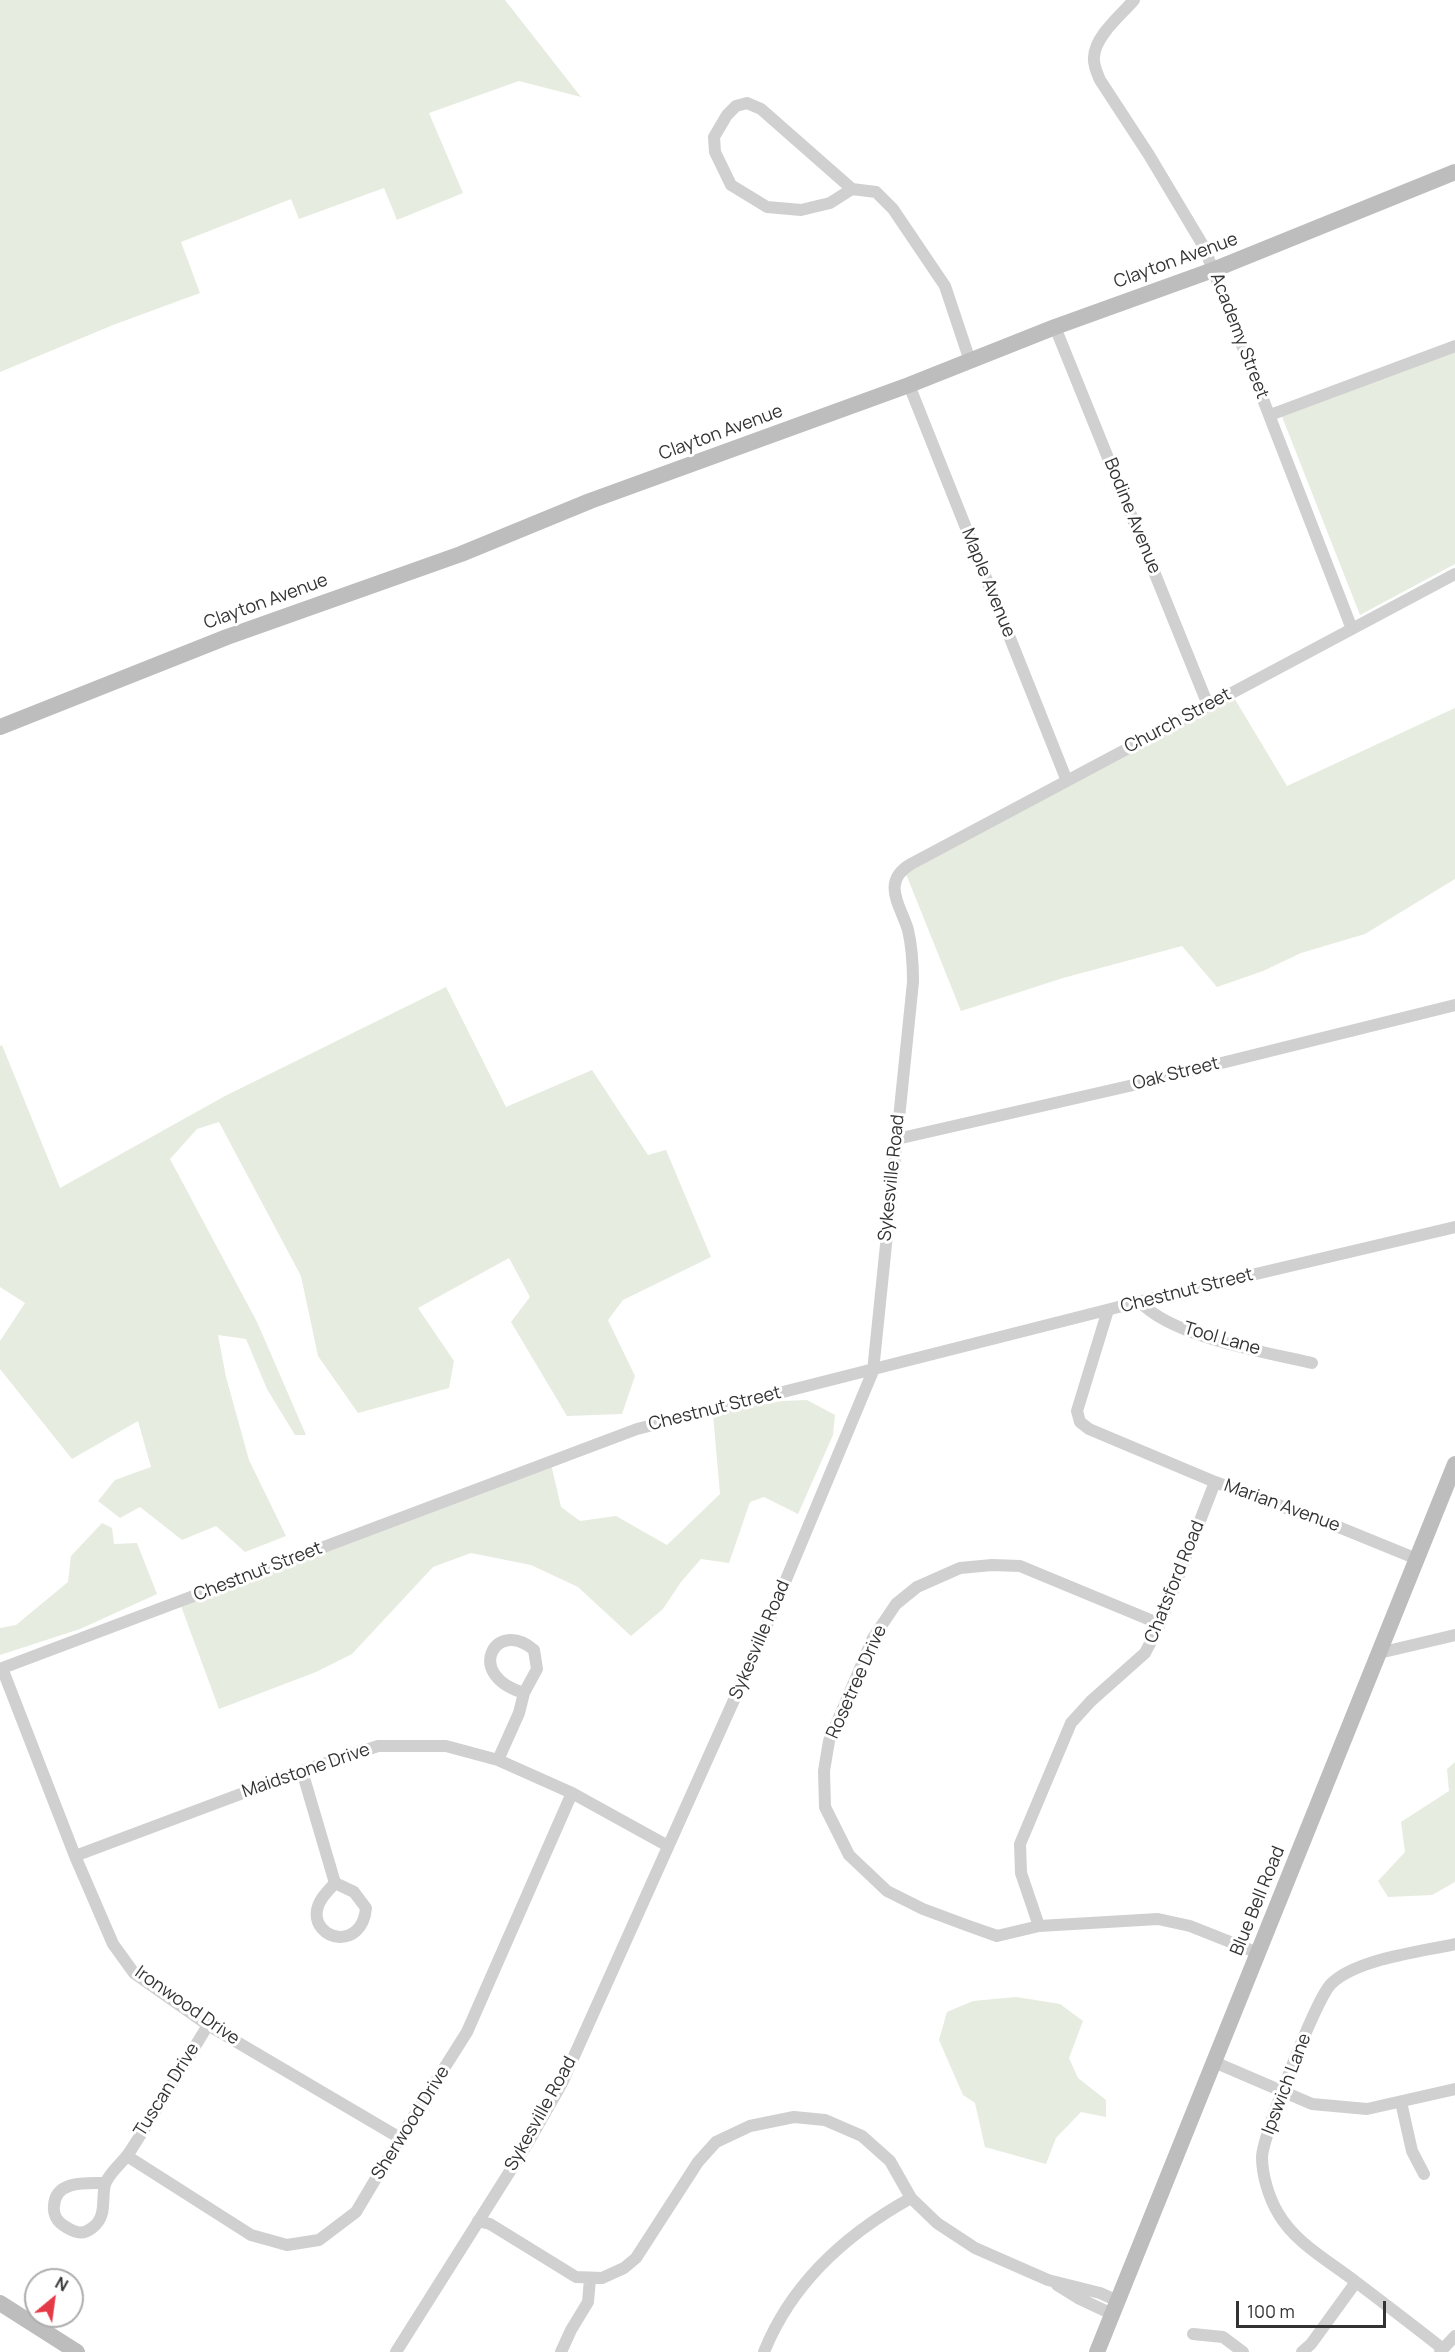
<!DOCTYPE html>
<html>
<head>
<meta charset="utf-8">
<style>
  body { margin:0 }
  #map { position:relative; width:1455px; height:2352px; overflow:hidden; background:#fff; font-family:Manrope,sans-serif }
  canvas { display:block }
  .north { position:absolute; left:24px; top:2268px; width:60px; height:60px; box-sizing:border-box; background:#fff; border:2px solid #adadad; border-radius:50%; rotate:29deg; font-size:16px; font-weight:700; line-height:24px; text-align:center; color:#333 }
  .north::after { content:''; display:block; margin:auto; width:21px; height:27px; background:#e63946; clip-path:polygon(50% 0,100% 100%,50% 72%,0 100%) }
  .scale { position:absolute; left:1236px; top:2301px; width:150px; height:27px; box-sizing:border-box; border:3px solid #333; border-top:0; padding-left:8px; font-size:18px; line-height:21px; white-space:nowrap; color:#333; -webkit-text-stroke:4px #fff; paint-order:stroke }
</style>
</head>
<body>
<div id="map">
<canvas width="1455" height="2352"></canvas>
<div class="north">N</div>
<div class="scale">100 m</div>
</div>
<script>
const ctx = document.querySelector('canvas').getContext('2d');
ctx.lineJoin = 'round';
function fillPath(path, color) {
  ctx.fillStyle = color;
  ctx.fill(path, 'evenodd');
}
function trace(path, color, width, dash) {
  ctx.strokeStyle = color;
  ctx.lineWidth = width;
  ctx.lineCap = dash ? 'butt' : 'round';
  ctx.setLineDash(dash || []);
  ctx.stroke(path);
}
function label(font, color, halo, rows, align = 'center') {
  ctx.font = font + ' Manrope,sans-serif';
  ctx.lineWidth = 6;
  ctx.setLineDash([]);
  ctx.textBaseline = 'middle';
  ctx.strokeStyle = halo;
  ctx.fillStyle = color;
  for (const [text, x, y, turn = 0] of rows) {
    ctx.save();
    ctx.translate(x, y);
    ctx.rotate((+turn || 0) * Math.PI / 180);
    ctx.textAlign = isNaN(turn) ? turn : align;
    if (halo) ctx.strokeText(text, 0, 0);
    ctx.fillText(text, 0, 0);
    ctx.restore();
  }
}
fillPath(new Path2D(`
  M0,0H505L581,97L519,81L429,113L463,193L397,220L384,188L299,219L291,199L181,242L200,293L113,325L0,372Z
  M1455,348V564L1360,615L1281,414Z
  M1230,691L1287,786L1455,708V879L1365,934L1301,953L1263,971L1217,987L1182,946L1063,978L961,1011L904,869Z
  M446,987L506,1107L592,1070L648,1155L666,1150L711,1257L623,1300L608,1320L635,1376L622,1414L567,1416L511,1322L530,1297L509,1258L418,1308L454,1361L449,1388L358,1413L318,1356L301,1276L219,1122L197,1129L170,1159L257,1322L306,1435H295L267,1389L246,1339L218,1335L226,1377L249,1460L286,1536L245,1552L216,1526L182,1540L140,1507L120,1518L98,1501L115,1480L151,1467L138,1421L72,1459L0,1369V1341L25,1303L0,1287V1046L2,1045L60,1188L225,1096Z
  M807,1400L835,1415L833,1435L798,1514L764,1497L750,1502L729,1563L701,1559L681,1582L663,1609L631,1636L578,1587L531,1565L471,1553L433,1567L352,1654L316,1672L219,1709L181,1606C305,1560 427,1510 551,1464L561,1507L580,1521L616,1516L667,1545L720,1494L713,1414L781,1401Z
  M102,1523L112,1528L114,1544L137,1543L157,1594L80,1629L0,1655V1628L16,1625L68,1582L71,1556Z
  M1455,1762V1882L1432,1895L1388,1897L1378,1881L1405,1852L1401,1822L1449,1791L1447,1769Z
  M1016,1997L1060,2004L1083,2021L1069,2058L1078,2078L1106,2100V2117L1081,2112L1056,2138L1046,2164L985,2147L975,2103L963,2095L939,2040L947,2012L973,2001Z`), '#e6ecdf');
trace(new Path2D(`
  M1134,0C1121,15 1095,36 1094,57C1093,65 1097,73 1100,80L1149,155L1204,247L1352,629
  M852,189L830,203L801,210L767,207L731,185L715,152L714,137L727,115L736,106L747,103L761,109L852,189L876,192L893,209L945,286L970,361
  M1055,327L1208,705
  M909,385L1067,781
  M1270,415L1455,346
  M897,1139L1129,1086L1455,1005
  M1140,1302C1173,1337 1264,1352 1312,1363
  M1108,1310L1077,1411L1080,1422L1089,1429L1215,1482L1341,1528L1417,1559
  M1160,1624L1020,1566L992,1565L960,1568L917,1587L896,1604L873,1638L829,1741L824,1771L825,1807L849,1855L887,1891L923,1909L966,1925L997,1936L1039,1926L1158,1919L1190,1926L1258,1953
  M1379,1653L1455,1635
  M2,1668L75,1856L113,1944L134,1973L208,2025L400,2138
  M0,1669L637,1429L1154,1298L1455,1227
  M498,1760L519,1713L524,1693L537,1669L534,1650C496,1617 463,1675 524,1693
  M302,1771L335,1883
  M75,1856L302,1771L378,1746H446L498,1760L572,1793L668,1846
  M335,1883L354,1892L366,1908C362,1952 312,1940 317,1910C319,1899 328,1891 335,1883Z
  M1039,1926L1021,1873L1020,1844L1071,1723L1091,1701L1145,1653L1160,1624L1215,1482
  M1214,2062L1312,2104L1367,2109L1455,2089
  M1401,2102L1412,2151L1424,2174
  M127,2156L251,2235L287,2245L319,2240L356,2212L400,2138L467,2032L572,1793
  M105,2183C87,2183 55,2180 54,2206C53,2214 57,2221 63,2225C73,2232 82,2236 92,2228C109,2216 100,2195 106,2182C111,2171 122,2163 129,2153C156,2111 182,2068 208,2025
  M478,2221L490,2224L576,2277L602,2278L624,2268L636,2258L698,2162L716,2142L750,2126L794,2117L825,2120L862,2136L890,2161L911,2198L937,2223L975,2248L1048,2280L1100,2293L1118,2301
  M1057,2285L1078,2298L1112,2314
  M1193,2334L1223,2337L1243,2352
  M1443,2349C1414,2326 1385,2304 1356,2282C1329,2261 1295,2243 1278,2213C1269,2198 1262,2175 1262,2157C1263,2135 1316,1999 1331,1984C1356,1959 1420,1952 1455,1944
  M396,2352L529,2141L562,2083L760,1642L873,1371L913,982C913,964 912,947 908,930C901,906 880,882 911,864L1455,574
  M561,2352L571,2330L588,2302L590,2279
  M764,2352C792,2282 846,2234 911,2198
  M1302,2352L1311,2344L1356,2282
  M1440,2352L1455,2336`), '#d0d0d0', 12);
trace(new Path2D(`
  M0,727L227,637L461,554L590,501L909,385L1055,327L1213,270L1455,172
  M0,2303L77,2352
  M1097,2352L1455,1464`), '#bdbdbd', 16);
label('18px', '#333', '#fff', [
  ["Clayton Avenue",1176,261,-20],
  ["Academy Street",1239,336,69],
  ["Clayton Avenue",721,433,-20],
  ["Bodine Avenue",1132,516,68],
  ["Maple Avenue",988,583,68],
  ["Clayton Avenue",266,602,-20],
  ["Church Street",1178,721,-28],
  ["Oak Street",1176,1074,-14],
  ["Sykesville Road",892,1178,-84],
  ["Chestnut Street",1187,1291,-14],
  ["Tool Lane",1222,1339,16],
  ["Chestnut Street",715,1409,-14],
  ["Marian Avenue",1282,1506,20],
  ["Chestnut Street",258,1572,-21],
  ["Chatsford Road",1175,1582,-68],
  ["Sykesville Road",760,1640,-67],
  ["Rosetree Drive",857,1682,-66],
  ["Maidstone Drive",306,1771,-19],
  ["Blue Bell Road",1258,1901,-68],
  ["Ironwood Drive",187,2006,35],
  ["Ipswich Lane",1287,2084,-69],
  ["Tuscan Drive",167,2090,-58],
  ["Sykesville Road",541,2114,-61],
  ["Sherwood Drive",411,2123,-58]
]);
</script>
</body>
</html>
